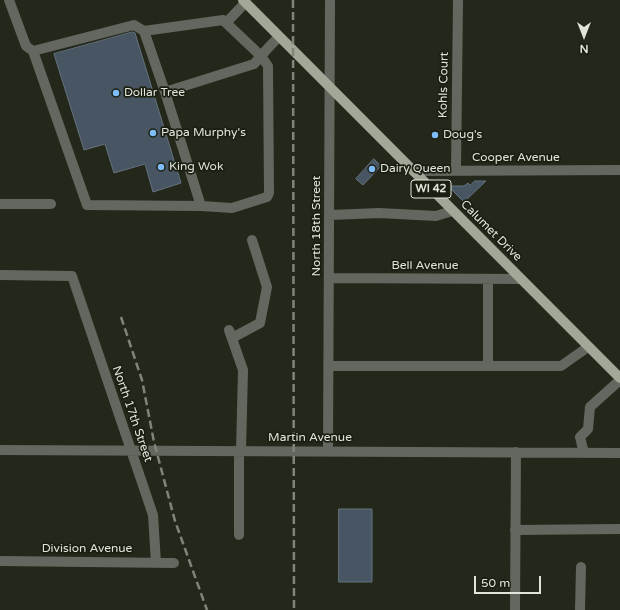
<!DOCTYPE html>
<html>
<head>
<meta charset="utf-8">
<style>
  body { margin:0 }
  #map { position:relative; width:620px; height:610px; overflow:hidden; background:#24281a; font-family:"Varela Round",sans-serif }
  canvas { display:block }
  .north { position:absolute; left:564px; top:16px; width:40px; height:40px; -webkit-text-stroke:3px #1a1f11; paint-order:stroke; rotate:180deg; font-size:11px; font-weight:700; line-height:16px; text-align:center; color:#e1e4db }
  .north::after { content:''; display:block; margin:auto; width:14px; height:18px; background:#e1e4db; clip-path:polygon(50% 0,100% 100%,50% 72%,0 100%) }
  .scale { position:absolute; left:474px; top:576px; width:67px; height:18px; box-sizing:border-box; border:2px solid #e1e4db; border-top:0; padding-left:5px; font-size:12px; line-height:14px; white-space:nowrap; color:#e1e4db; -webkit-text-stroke:3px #1a1f11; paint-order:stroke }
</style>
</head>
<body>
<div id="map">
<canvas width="620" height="610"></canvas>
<div class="north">N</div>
<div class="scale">50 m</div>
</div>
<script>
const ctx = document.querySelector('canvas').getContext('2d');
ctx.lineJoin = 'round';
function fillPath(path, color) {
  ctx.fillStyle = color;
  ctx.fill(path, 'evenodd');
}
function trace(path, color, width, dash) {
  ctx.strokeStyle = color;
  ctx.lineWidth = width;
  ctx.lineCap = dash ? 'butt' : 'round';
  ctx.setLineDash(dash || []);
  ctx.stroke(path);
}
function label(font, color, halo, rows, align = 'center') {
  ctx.font = font + ' "Varela Round",sans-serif';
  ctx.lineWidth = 3.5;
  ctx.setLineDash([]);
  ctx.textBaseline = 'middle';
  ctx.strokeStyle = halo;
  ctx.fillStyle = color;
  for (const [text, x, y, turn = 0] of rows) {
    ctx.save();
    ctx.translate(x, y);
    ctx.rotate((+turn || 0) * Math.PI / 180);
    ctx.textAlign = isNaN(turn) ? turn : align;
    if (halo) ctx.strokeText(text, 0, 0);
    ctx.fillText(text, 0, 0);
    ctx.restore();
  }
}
const building = new Path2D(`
  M133,32L135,33L181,183L153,192L145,164L114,173L105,144L84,150L54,54Z
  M374,159L381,166L363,185L356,179Z
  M475,181H486L464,202L448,186H464L468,183L470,185Z
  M339,509H372V582H339Z`);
fillPath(building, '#485562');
trace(building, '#65727f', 1);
trace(new Path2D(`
  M9,0L26,46L33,51L134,25L144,31
  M227,22L245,3
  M33,51L87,205L201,206
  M165,92L144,31L223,20L261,56L268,66L269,193L267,197L232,208L201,206L165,92L254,64C262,55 270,45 279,37
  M413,171L620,170
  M456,171L458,0
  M0,204H51
  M330,215L379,213L436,216L452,211
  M0,275L72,276L153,515L156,563
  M329,278L521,279
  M488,279V366
  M229,330L243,370L241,451
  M232,338L260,323L267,287L252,240
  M329,366H561L588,347
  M0,450L620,453
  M328,451L330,0
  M584,453L580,437L588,429L590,407L620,380
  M515,530L620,529
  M239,535V451
  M0,561L174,563
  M515,610L516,452
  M580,610L581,567`), '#64675f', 10);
trace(new Path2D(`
  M243,0L620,378`), '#a2a798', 10);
trace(new Path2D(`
  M293,0L294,610
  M121,317L142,380L154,442L175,521L207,610`), '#818579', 2.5, [8, 4]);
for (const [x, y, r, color] of [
  [116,93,4,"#7fbdf9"],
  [153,133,4,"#7fbdf9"],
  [435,135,4,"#7fbdf9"],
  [161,167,4,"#7fbdf9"],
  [372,169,4,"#7fbdf9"]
]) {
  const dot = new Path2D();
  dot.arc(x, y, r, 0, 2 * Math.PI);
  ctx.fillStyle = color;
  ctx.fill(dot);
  trace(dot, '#1a1f11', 1.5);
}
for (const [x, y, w] of [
  [431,189,40]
]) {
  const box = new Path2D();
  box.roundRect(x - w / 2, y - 9, w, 18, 3);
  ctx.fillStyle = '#1a1f11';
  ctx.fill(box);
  trace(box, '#e1e4db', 1);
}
label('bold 11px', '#e1e4db', null, [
  ["WI 42",431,189]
]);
label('12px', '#e1e4db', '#1a1f11', [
  ["Kohls Court",444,85,-89],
  ["Cooper Avenue",516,158],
  ["North 18th Street",317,226,-90],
  ["Calumet Drive",491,231,45],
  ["Bell Avenue",425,266],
  ["North 17th Street",132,414,71],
  ["Martin Avenue",310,438],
  ["Division Avenue",87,549]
]);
label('12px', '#e1e4db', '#1a1f11', [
  ["Dollar Tree",124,93],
  ["Papa Murphy's",161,133],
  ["Doug's",443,135],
  ["King Wok",169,167],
  ["Dairy Queen",380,169]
], 'left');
</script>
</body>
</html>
